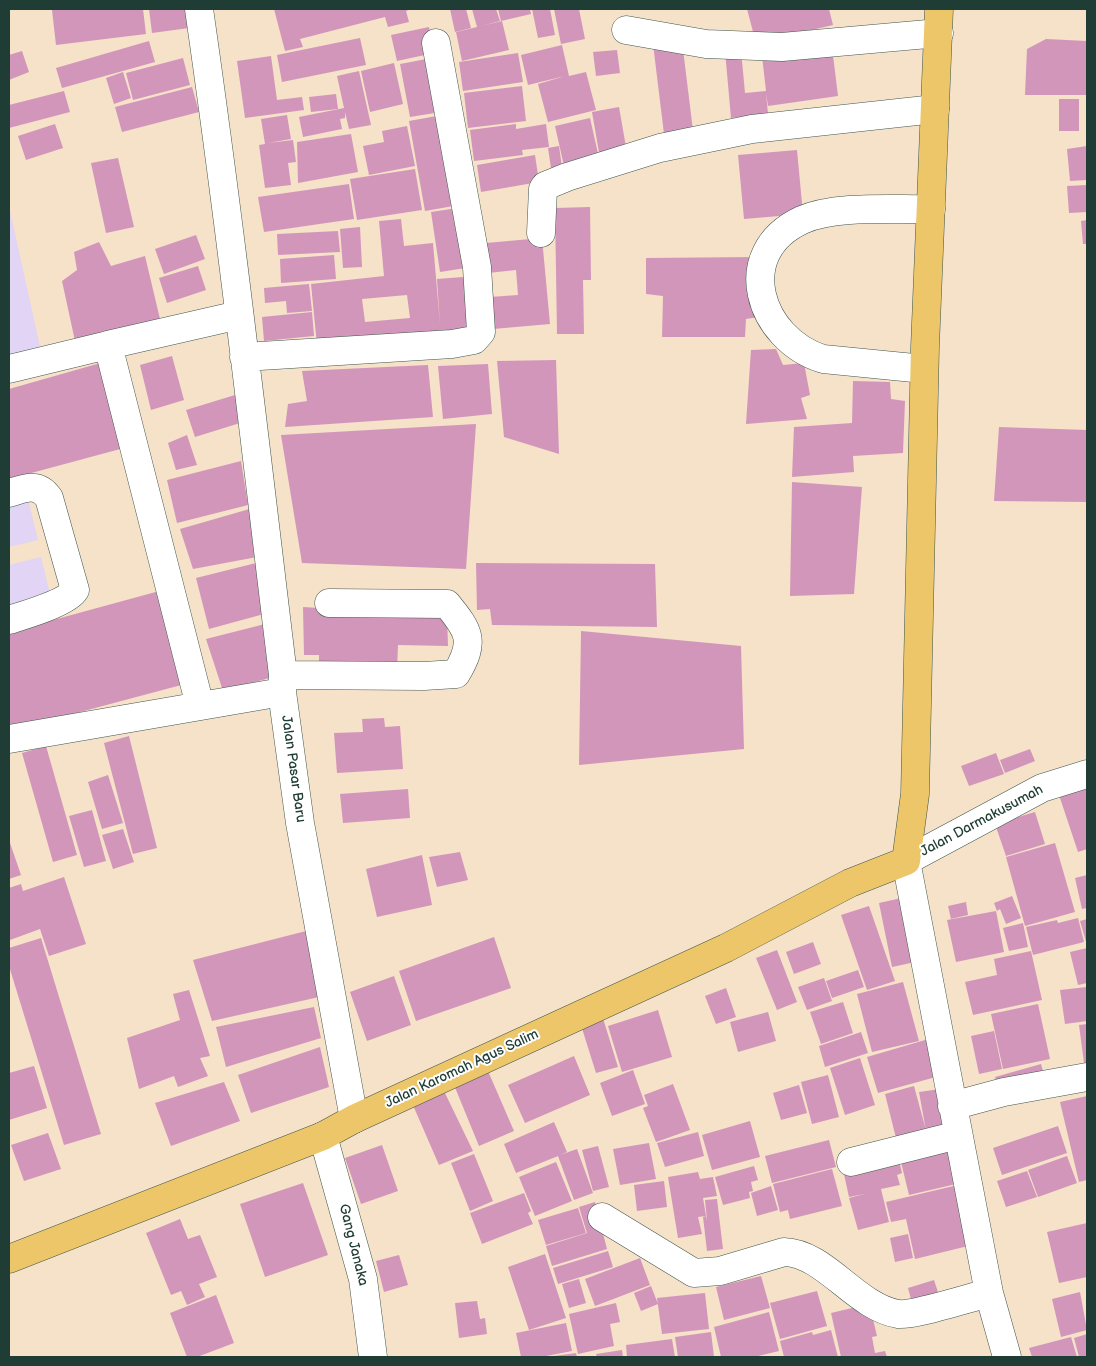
<!DOCTYPE html>
<html>
<head>
<meta charset="utf-8">
<style>
  body { margin:0 }
  #map { position:relative; width:1096px; height:1366px; overflow:hidden; background:#f6e1c9; font-family:"Balsamiq Sans",sans-serif }
  canvas { display:block }
  .frame { position:absolute; inset:0; border:10px solid #1f3d34; pointer-events:none }
</style>
</head>
<body>
<div id="map">
<canvas width="1096" height="1366"></canvas>
<div class="frame"></div>
</div>
<script>
const ctx = document.querySelector('canvas').getContext('2d');
ctx.lineJoin = 'round';
function fillPath(path, color) {
  ctx.fillStyle = color;
  ctx.fill(path, 'evenodd');
}
function trace(path, color, width, dash) {
  ctx.strokeStyle = color;
  ctx.lineWidth = width;
  ctx.lineCap = dash ? 'butt' : 'round';
  ctx.setLineDash(dash || []);
  ctx.stroke(path);
}
function label(font, color, halo, rows, align = 'center') {
  ctx.font = font + ' "Balsamiq Sans",sans-serif';
  ctx.lineWidth = 4;
  ctx.setLineDash([]);
  ctx.textBaseline = 'middle';
  ctx.strokeStyle = halo;
  ctx.fillStyle = color;
  for (const [text, x, y, turn = 0] of rows) {
    ctx.save();
    ctx.translate(x, y);
    ctx.rotate((+turn || 0) * Math.PI / 180);
    ctx.textAlign = isNaN(turn) ? turn : align;
    if (halo) ctx.strokeText(text, 0, 0);
    ctx.fillText(text, 0, 0);
    ctx.restore();
  }
}
fillPath(new Path2D(`
  M9,206L42,356L14,364L9,352Z
  M28,499L38,540L9,547V504Z
  M41,557L51,598L10,608L9,565Z`), '#e1d4f4');
fillPath(new Path2D(`
  M67,9H143L146,34L56,45L52,10Z
  M149,9H186L189,28L152,33Z
  M274,9H411L406,11L409,22L388,27L385,17L300,39L303,47L285,51Z
  M450,9H466L471,28L455,32Z
  M472,9H496L500,21L481,26L502,21L509,50L462,61L456,32L477,27Z
  M498,9H530L531,14L501,21Z
  M532,9H550L555,35L538,38Z
  M554,9H579L585,39L561,44Z
  M747,9H829L833,25L756,43Z
  M429,27L434,53L397,61L391,35Z
  M360,38L366,65L282,82L277,55Z
  M1046,39L1087,41V95H1025L1027,49Z
  M149,41L155,62L62,88L56,68Z
  M682,41L694,139L665,142L653,44Z
  M562,45L569,76L586,72L596,110L548,122L538,84L565,76L528,85L521,55Z
  M832,47L838,96L768,106L766,93L768,114L731,118L725,51L741,50L745,93L766,91L762,56Z
  M617,50L620,73L596,76L593,52Z
  M22,51L29,72L9,80V55Z
  M518,53L523,82L463,91L459,62Z
  M271,56L277,100L302,97L304,110L245,118L237,61Z
  M437,57L447,111L410,117L400,64Z
  M183,58L190,85L133,100L126,73Z
  M394,63L403,104L370,112L361,71Z
  M359,71L371,125L349,129L345,112V118L340,119L342,129L303,137L299,117L344,108L337,76Z
  M123,72L131,98L114,104L106,78Z
  M522,86L526,121L468,128L464,93Z
  M192,87L199,112L122,132L115,107Z
  M64,91L70,112L9,128V105Z
  M336,94L338,109L311,112L309,97Z
  M1059,99H1079V131H1059Z
  M619,107L627,153L600,158L592,112Z
  M448,114L465,204L425,211L409,121Z
  M287,115L291,139L268,143L293,140L296,162L288,163L291,185L265,188L259,145L265,144L261,119Z
  M590,118L599,158L564,166L555,126Z
  M55,124L63,148L26,160L18,136Z
  M516,124V129L546,124L549,147L522,150L523,155L474,161L470,130Z
  M407,126L415,166L369,175L363,146L384,142L382,131Z
  M351,134L358,172L298,183L297,142Z
  M559,146L562,167L551,168L548,148Z
  M1087,146V180L1070,181L1067,149Z
  M797,150L803,214L744,219L738,155Z
  M535,155L539,182L481,192L477,165Z
  M118,158L134,227L106,233L91,163Z
  M415,169L422,210L357,220L350,179Z
  M349,184L354,219L264,232L258,197Z
  M1087,185V212L1069,213L1067,186Z
  M464,207L472,267L440,272L431,212Z
  M590,207L591,280H583L584,334H557L555,208Z
  M401,219L404,246L433,243L440,324L437,279L476,276L480,332L317,345L311,284L384,276L379,221ZM407,295L410,318L365,322L362,299Z
  M1087,220V244H1083L1081,221Z
  M360,227L362,267L343,268L340,229Z
  M338,231L340,252L278,255L277,234Z
  M196,235L205,259L164,274L155,249Z
  M542,238L550,324L493,329L490,297L518,295L516,270L488,273L486,243Z
  M99,242L111,266L145,256L160,319L75,341L62,281L77,270L74,252Z
  M334,255L336,279L281,283L280,259Z
  M756,257L759,317L746,319L745,337H662L663,296L646,294V258Z
  M198,266L206,290L167,303L159,278Z
  M309,284L312,311L287,313L286,301L265,303L264,288Z
  M312,312L314,336L264,341L262,317Z
  M776,349L783,365L804,363L810,395L801,398L807,419L746,424L751,350Z
  M172,356L184,400L151,410L140,365Z
  M556,360L559,454L504,437L497,361Z
  M104,362L124,448L9,479V389Z
  M488,364L492,414L443,419L438,366Z
  M428,365L433,417L285,427L288,404L307,401L302,371Z
  M853,381L890,382L891,399L905,401L903,453L853,456L854,472L792,477L794,427L852,423Z
  M235,395L240,423L195,437L186,410Z
  M476,424L466,569L302,563L281,435Z
  M999,427L1087,430V502L994,501Z
  M187,435L197,465L176,470L168,443Z
  M241,461L248,505L177,523L167,480Z
  M792,482L862,487L854,594L790,596Z
  M253,508L257,557L193,569L180,529Z
  M256,563L264,614L209,629L196,578Z
  M476,563L655,564L657,627L492,625L490,609L477,610Z
  M163,590L185,684L9,731V632Z
  M303,607L447,616L448,646L398,645L397,671L319,669V655H304Z
  M265,624L273,677L223,691L206,639Z
  M581,631L741,646L744,749L579,765Z
  M384,718L385,727L400,726L403,769L337,773L334,733L363,732L362,719Z
  M129,736L157,848L133,854L104,743Z
  M46,746L77,855L53,862L22,753Z
  M1030,749L1035,761L1005,773L1000,760Z
  M996,753L1004,774L969,786L961,766Z
  M108,775L123,823L102,829L88,782Z
  M1087,786V849L1078,852L1059,795Z
  M408,789L410,818L343,823L340,794Z
  M92,810L106,861L84,867L69,816Z
  M1035,812L1045,844L1006,856L995,824Z
  M123,829L134,862L113,869L102,835Z
  M9,840L21,875L9,879Z
  M1055,843L1075,912L1025,926L1006,857Z
  M460,852L468,880L437,887L429,857Z
  M422,855L432,905L377,917L366,869Z
  M1087,875V908L1082,909L1075,878Z
  M64,877L86,944L49,956L40,929L10,940L9,888L21,884L23,891Z
  M1012,896L1021,918L1006,924L1000,909L997,911L994,903Z
  M906,897L920,961L892,967L879,903Z
  M966,902L968,915L951,919L948,906Z
  M869,906L895,981L867,990L841,915Z
  M996,911L1004,952L956,962L947,920Z
  M1078,918L1084,942L1033,955L1026,927L1057,920L1058,923Z
  M1087,919V945L1080,921Z
  M1023,923L1028,947L1009,951L1003,928Z
  M306,931L319,997L212,1021L193,960Z
  M494,937L511,988L416,1021L399,971Z
  M41,938L101,1134L64,1145L9,966V948Z
  M813,942L821,964L794,974L786,952Z
  M1087,948V983L1078,985L1070,952Z
  M777,950L797,1002L777,1010L756,958Z
  M1031,951L1042,1000L973,1015L965,982L997,975L994,959Z
  M858,970L864,987L832,998L826,981Z
  M394,976L411,1025L367,1041L350,992Z
  M824,978L832,1001L807,1010L798,987Z
  M903,982L919,1041L872,1052L857,994Z
  M1087,987V1021L1065,1024L1060,990Z
  M726,988L736,1017L716,1024L705,996Z
  M189,990L210,1056L200,1058L208,1076L178,1087L174,1076L139,1089L127,1038L180,1020L173,994Z
  M843,1002L853,1033L821,1044L810,1012Z
  M1038,1004L1050,1059L1003,1069L991,1014Z
  M314,1007L321,1038L226,1067L216,1027Z
  M658,1010L672,1057L622,1072L608,1026Z
  M768,1012L776,1041L738,1052L730,1022Z
  M602,1015L618,1067L596,1073L580,1022Z
  M1087,1024V1078H1086L1079,1025Z
  M994,1031L1002,1069L979,1074L971,1036Z
  M861,1032L868,1053L825,1067L819,1046Z
  M932,1038L943,1075L878,1093L867,1057Z
  M320,1047L329,1087L251,1113L238,1075Z
  M574,1056L590,1095L525,1123L508,1085Z
  M860,1058L875,1105L845,1115L830,1068Z
  M1041,1064L1045,1078L999,1091L995,1077Z
  M34,1066L47,1108L9,1120V1073Z
  M633,1070L645,1104L612,1116L600,1083Z
  M488,1071L514,1131L479,1146L454,1085Z
  M828,1075L839,1117L812,1124L801,1082Z
  M224,1082L240,1121L171,1146L155,1103Z
  M673,1084L690,1130L656,1142L643,1108L648,1106L644,1095Z
  M799,1085L807,1113L781,1120L773,1093Z
  M914,1086L927,1134L897,1142L885,1094Z
  M947,1088L955,1126L926,1131L919,1092Z
  M444,1091L473,1151L439,1165L412,1103Z
  M1087,1096V1180L1079,1182L1060,1102Z
  M750,1121L760,1157L712,1170L702,1135Z
  M554,1122L567,1152L560,1155L577,1149L593,1193L574,1200L558,1156L516,1173L504,1144Z
  M1058,1126L1067,1153L1002,1175L993,1148Z
  M698,1132L704,1156L665,1167L657,1143Z
  M48,1133L61,1169L24,1181L11,1145Z
  M952,1138L956,1184L909,1195L901,1162Z
  M829,1140L836,1167L772,1183L765,1156Z
  M649,1143L656,1179L620,1185L613,1149Z
  M382,1145L398,1191L361,1204L345,1158Z
  M598,1146L609,1187L593,1191L582,1150Z
  M897,1152L902,1173L897,1175L900,1185L881,1189L889,1222L858,1230L849,1198L864,1194L849,1197L842,1165Z
  M474,1154L493,1201L470,1211L451,1163Z
  M1067,1156L1077,1183L1038,1197L1028,1170Z
  M556,1162L572,1201L535,1216L519,1177Z
  M754,1166L758,1180L751,1182L753,1191L749,1192L750,1198L723,1205L715,1177Z
  M832,1169L842,1206L790,1219L788,1210L780,1212L773,1184Z
  M1027,1171L1037,1197L1006,1207L997,1181Z
  M698,1172L700,1179L713,1177L717,1196L703,1198L706,1216L698,1217L702,1234L678,1238L668,1177Z
  M664,1181L667,1207L637,1211L634,1185Z
  M303,1183L328,1255L265,1277L240,1204Z
  M962,1184L968,1246L915,1259L906,1219L891,1222L886,1202Z
  M771,1186L778,1210L757,1216L751,1193Z
  M524,1193L531,1211L528,1213L533,1224L482,1244L470,1213Z
  M717,1199L723,1249L707,1251L703,1217L706,1216L707,1220L705,1200Z
  M595,1202L607,1249L552,1266L546,1246L587,1233L579,1207Z
  M578,1208L586,1233L546,1245L538,1220Z
  M180,1219L188,1239L200,1235L217,1277L199,1284L205,1297L187,1305L181,1291L171,1295L146,1233Z
  M1087,1223V1277L1059,1283L1047,1232Z
  M908,1234L913,1258L895,1262L890,1238Z
  M608,1251L613,1267L558,1284L553,1268Z
  M545,1254L566,1318L529,1330L508,1267Z
  M399,1255L408,1285L384,1292L376,1261Z
  M640,1258L650,1285L595,1306L585,1279Z
  M761,1276L770,1308L724,1320L716,1287Z
  M579,1279L586,1303L569,1308L562,1284Z
  M934,1280L939,1295L912,1303L908,1288Z
  M651,1286L658,1304L641,1311L634,1293Z
  M817,1291L827,1326L780,1339L770,1303Z
  M1080,1292L1087,1330L1061,1337L1052,1299Z
  M705,1293L709,1329L662,1334L657,1298Z
  M216,1295L234,1343L197,1357H187L170,1313Z
  M477,1301L480,1319L485,1318L487,1334L459,1338L455,1303Z
  M616,1303L620,1322L610,1324L614,1346L578,1354L569,1314Z
  M865,1305L867,1317L872,1315L877,1336L872,1337L875,1353L885,1351L887,1357H841L831,1313Z
  M769,1312L779,1351L754,1357H721L714,1327Z
  M566,1323L572,1351L541,1357H521L516,1333Z
  M831,1330L838,1357H784L780,1341L812,1332L813,1335Z
  M711,1332L714,1357H678L675,1337Z
  M1087,1334V1357H1079L1074,1338Z
  M1071,1337L1077,1357H1032L1029,1348Z
  M672,1339L675,1357H627L626,1345Z
  M622,1350L623,1357H597L596,1354Z
  M576,1353L577,1357H554V1356Z`), '#d296bb');
const minor = new Path2D(`
  M199,9C231,230 256,453 283,675L282,692
  M626,30L706,44L782,47L939,33
  M541,233L543,189L545,186L567,177L660,148L752,129L935,109
  M108,345L239,315
  M244,357L452,344L474,340L481,332L477,267L436,43
  M9,369L108,345L200,706
  M924,369L823,359C759,339 731,253 802,220C836,205 893,210 931,209
  M9,493C25,488 38,482 49,498L75,590C67,603 24,615 9,620
  M283,675L424,676L456,674C476,641 469,631 447,604L329,603
  M9,739L282,692L300,823L354,1119
  M952,1106L1004,1092L1087,1077
  M323,1136L363,1279L373,1357
  M851,1162L958,1135
  M602,1217L694,1273L720,1271L784,1252C825,1253 856,1307 898,1314C914,1316 971,1297 989,1293
  M1007,1357L989,1293L906,861L1042,788L1087,774`);
const major = new Path2D(`
  M9,1259L323,1136L354,1119L726,948L850,883L906,861L915,794L925,347L939,9`);
trace(minor, '#3f564a', 29);
trace(major, '#3f564a', 29);
trace(minor, '#fff', 28);
trace(major, '#ecc669', 28);
label('14px', '#1f3d34', '#fff', [
  ["Jalan Pasar Baru",293,769,82],
  ["Jalan Darmakusumah",982,821,-28],
  ["Jalan Karomah Agus Salim",462,1069,-25],
  ["Gang Janaka",353,1245,76]
]);
</script>
</body>
</html>
